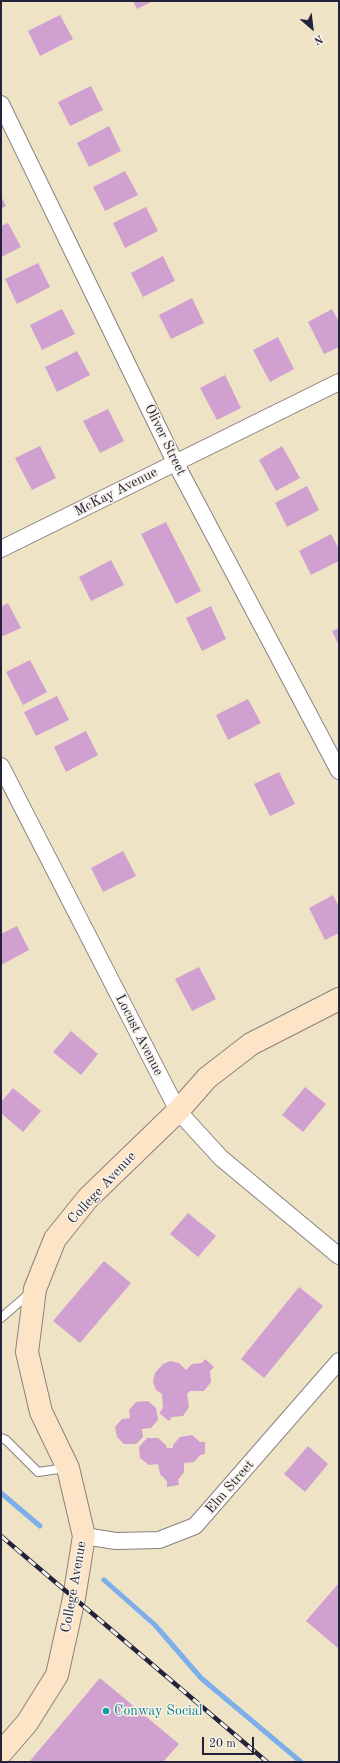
<!DOCTYPE html>
<html>
<head>
<meta charset="utf-8">
<style>
  body { margin:0 }
  #map { position:relative; width:340px; height:1763px; overflow:hidden; background:#efe3c5; font-family:"Old Standard TT",serif }
  canvas { display:block }
  .frame { position:absolute; inset:0; border:2px solid #22223b; pointer-events:none }
  .north { position:absolute; left:292px; top:8px; width:40px; height:40px; -webkit-text-stroke:3px #f7f3e8; paint-order:stroke; rotate:152deg; font-size:11px; font-weight:700; line-height:16px; text-align:center; color:#22223b }
  .north::after { content:''; display:block; margin:auto; width:14px; height:18px; background:#22223b; clip-path:polygon(50% 0,100% 100%,50% 72%,0 100%) }
  .scale { position:absolute; left:202px; top:1737px; width:52px; height:18px; box-sizing:border-box; border:2px solid #22223b; border-top:0; padding-left:5px; font-size:12px; line-height:14px; white-space:nowrap; color:#22223b; -webkit-text-stroke:3px #f7f3e8; paint-order:stroke }
</style>
</head>
<body>
<div id="map">
<canvas width="340" height="1763"></canvas>
<div class="frame"></div>
<div class="north">N</div>
<div class="scale">20 m</div>
</div>
<script>
const ctx = document.querySelector('canvas').getContext('2d');
ctx.lineJoin = 'round';
function trace(path, color, width, dash) {
  ctx.strokeStyle = color;
  ctx.lineWidth = width;
  ctx.lineCap = dash ? 'butt' : 'round';
  ctx.setLineDash(dash || []);
  ctx.stroke(path);
}
function fillPath(path, color) {
  ctx.fillStyle = color;
  ctx.fill(path, 'evenodd');
}
function label(font, color, halo, rows, align = 'center') {
  ctx.font = font + ' "Old Standard TT",serif';
  ctx.lineWidth = 3;
  ctx.setLineDash([]);
  ctx.textBaseline = 'middle';
  ctx.strokeStyle = halo;
  ctx.fillStyle = color;
  for (const [text, x, y, turn = 0] of rows) {
    ctx.save();
    ctx.translate(x, y);
    ctx.rotate((+turn || 0) * Math.PI / 180);
    ctx.textAlign = isNaN(turn) ? turn : align;
    if (halo) ctx.strokeText(text, 0, 0);
    ctx.fillText(text, 0, 0);
    ctx.restore();
  }
}
trace(new Path2D(`
  M1,1493L40,1526
  M104,1580L155,1625L201,1678L301,1762`), '#7cafe9', 5);
fillPath(new Path2D(`
  M133,1H153L137,9Z
  M60,15L73,39L40,56L28,31Z
  M91,86L103,110L70,126L58,102Z
  M109,126L121,151L89,167L77,143Z
  M125,171L138,195L105,211L93,187Z
  M1,196L6,206L1,209Z
  M146,207L158,231L125,248L113,223Z
  M8,223L21,247L1,257V226Z
  M163,256L175,281L143,297L131,273Z
  M38,263L50,287L17,304L5,279Z
  M192,298L204,323L171,339L159,315Z
  M62,309L75,334L42,350L30,325Z
  M332,309L339,322V347L324,354L308,322Z
  M278,337L294,369L270,382L253,350Z
  M77,351L90,375L57,392L45,367Z
  M225,375L241,408L217,420L200,388Z
  M108,409L124,441L100,453L83,421Z
  M40,446L56,478L32,490L15,458Z
  M282,446L300,478L276,491L259,460Z
  M307,486L319,510L287,527L275,503Z
  M166,522L201,591L176,604L141,534Z
  M331,534L339,549V561L311,575L299,551Z
  M111,560L124,585L91,601L79,577Z
  M8,603L21,628L1,637V607Z
  M211,606L226,639L202,651L186,618Z
  M339,628V646L332,631Z
  M30,660L47,692L23,705L6,672Z
  M57,696L69,720L36,736L24,712Z
  M248,699L261,723L228,740L216,715Z
  M86,731L98,755L66,772L54,747Z
  M279,772L295,804L270,816L254,784Z
  M123,851L136,876L103,892L91,868Z
  M333,895L339,907V933L325,940L309,908Z
  M17,926L29,950L1,965V934Z
  M199,967L216,999L192,1011L175,979Z
  M71,1031L98,1054L81,1075L53,1052Z
  M305,1087L326,1104L303,1132L282,1115Z
  M13,1088L41,1111L23,1132L1,1113V1102Z
  M188,1213L216,1236L198,1257L170,1234Z
  M104,1261L131,1283L80,1343L53,1321Z
  M299,1287L323,1306L264,1378L241,1359Z
  M205,1359L214,1367L210,1371L211,1382L204,1391H190L187,1394L189,1407L183,1416L172,1417L169,1421L159,1413L163,1408L162,1394L156,1390L153,1382L155,1373L163,1364L170,1361L179,1363L186,1370L192,1364L202,1363Z
  M148,1401L156,1408L158,1420L151,1428L142,1429L143,1437L136,1444H124L117,1437L115,1427L122,1419L130,1418L129,1410L136,1402Z
  M192,1435L200,1442H205V1454L200,1455L194,1462L184,1463V1472L178,1480L179,1485L167,1487V1481L160,1474L158,1464L149,1465L140,1458L139,1447L147,1438H158L166,1445L167,1448H173V1445L180,1437Z
  M308,1446L328,1464L305,1492L284,1474Z
  M339,1583V1649L306,1621Z
  M100,1678L179,1744L163,1762H29Z`), '#d0a0d1');
const lane = new Path2D(`
  M1,1318L31,1292
  M1,1438L6,1440L38,1472L66,1468`);
const street = new Path2D(`
  M1,104L175,462L339,771
  M1,549L339,382
  M1,766L178,1111L221,1158L339,1256
  M84,1536L116,1541L159,1540L195,1526L339,1361`);
const secondary = new Path2D(`
  M1,1753L27,1723L57,1675L74,1598L84,1536L68,1468L41,1412L27,1352L35,1289L55,1239L88,1198L178,1111L207,1078L251,1044L339,999`);
trace(lane, '#888280', 10);
trace(street, '#888280', 18);
trace(secondary, '#888280', 24);
trace(lane, '#fff', 8);
trace(street, '#fff', 16);
trace(secondary, '#fee4c6', 22);
const rail = new Path2D(`
  M1,1536L267,1762`);
trace(rail, '#22223b', 4.5);
trace(rail, '#f7f3e8', 3, [9]);
for (const [x, y, r, color] of [
  [106,1711,4,"#0f9aa8"]
]) {
  const dot = new Path2D();
  dot.arc(x, y, r, 0, 2 * Math.PI);
  ctx.fillStyle = color;
  ctx.fill(dot);
  trace(dot, '#f7f3e8', 1.5);
}
label('14px', '#22223b', '#f7f3e8', [
  ["Oliver Street",165,440,64],
  ["McKay Avenue",116,492,-27],
  ["Locust Avenue",139,1035,63],
  ["College Avenue",102,1188,-47],
  ["Elm Street",230,1487,-49],
  ["College Avenue",74,1587,-80]
]);
label('14px', '#0d838f', '#f7f3e8', [
  ["Conway Social",114,1711]
], 'left');
</script>
</body>
</html>
